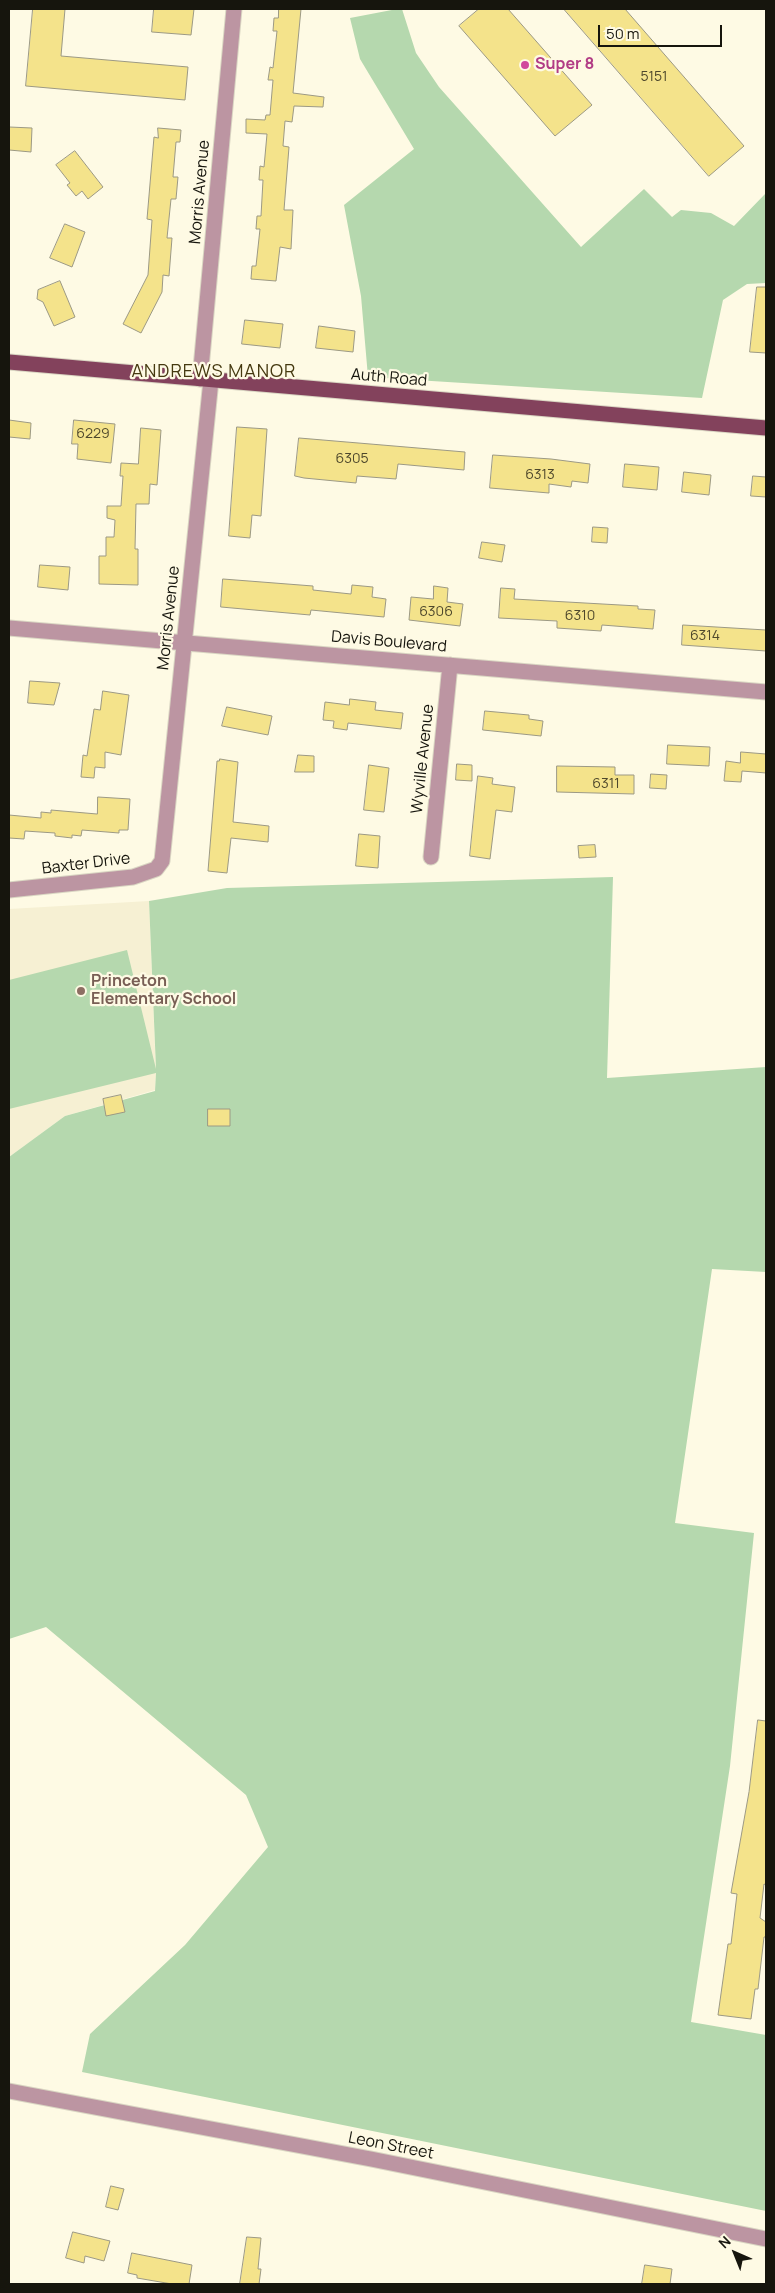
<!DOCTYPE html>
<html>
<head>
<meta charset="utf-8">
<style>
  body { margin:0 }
  #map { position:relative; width:775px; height:2293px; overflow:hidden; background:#fefae4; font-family:Manrope,sans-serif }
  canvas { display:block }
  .frame { position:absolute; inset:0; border:10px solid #16150d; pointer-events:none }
  .north { position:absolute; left:710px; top:2228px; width:50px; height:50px; -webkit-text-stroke:4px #fefae4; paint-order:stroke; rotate:316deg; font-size:14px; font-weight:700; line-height:20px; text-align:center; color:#16150d }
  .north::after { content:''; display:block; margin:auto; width:18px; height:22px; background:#16150d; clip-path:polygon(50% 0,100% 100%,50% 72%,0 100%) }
  .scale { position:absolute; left:598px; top:25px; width:124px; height:22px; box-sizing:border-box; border:2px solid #16150d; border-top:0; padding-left:6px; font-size:15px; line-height:18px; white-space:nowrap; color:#16150d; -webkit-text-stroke:4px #fefae4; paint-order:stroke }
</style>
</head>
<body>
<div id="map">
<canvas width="775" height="2293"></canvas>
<div class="frame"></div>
<div class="north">N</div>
<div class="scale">50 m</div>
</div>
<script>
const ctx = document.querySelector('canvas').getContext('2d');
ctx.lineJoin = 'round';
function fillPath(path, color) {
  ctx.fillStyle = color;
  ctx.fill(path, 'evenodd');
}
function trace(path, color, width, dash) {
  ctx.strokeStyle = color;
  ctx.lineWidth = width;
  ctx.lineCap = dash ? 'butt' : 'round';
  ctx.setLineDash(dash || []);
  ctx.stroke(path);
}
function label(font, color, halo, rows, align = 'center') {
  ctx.font = font + ' Manrope,sans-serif';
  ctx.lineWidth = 4.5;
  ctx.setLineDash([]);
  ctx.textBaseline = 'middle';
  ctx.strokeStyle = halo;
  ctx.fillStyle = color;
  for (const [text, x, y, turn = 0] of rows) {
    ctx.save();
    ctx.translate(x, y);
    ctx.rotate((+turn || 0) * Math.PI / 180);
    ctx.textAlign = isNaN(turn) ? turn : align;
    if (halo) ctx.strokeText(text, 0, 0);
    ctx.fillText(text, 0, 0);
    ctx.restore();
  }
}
fillPath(new Path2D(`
  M149,901L156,1073L155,1090L65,1116L9,1157V909Z`), '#f6f0d3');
fillPath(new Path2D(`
  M397,9H402L416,53L439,87L581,247L644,189L672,217L681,210L711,213L734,226L766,193V283L747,284L723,300L702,398L368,377L361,296L344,205L414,149L360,59L350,18Z
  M613,877L607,1078L766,1067V1272L712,1269L675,1523L754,1533L730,1766L691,2022L766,2035V2211L82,2072L90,2034L185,1945L268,1847L246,1795L46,1627L9,1639V1157L65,1116L155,1091L156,1073L9,1109V980L127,950L156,1069L149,901L227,888Z`), '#b5d8ae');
const building = new Path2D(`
  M33,9H65L61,56L188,67L185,100L26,86Z
  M154,9H194L191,35L152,32Z
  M279,9H301L293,93L324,97L323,107L294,106L292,122L285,121L283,146L289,147L284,210H293L291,249L280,247L276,281L251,279L252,266H256L260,229H256L257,216H261L263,180H259L260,166L264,167L267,134L246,133V119L265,120L266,115H270L273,80H268L270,67L273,68L277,31H273L274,18H278Z
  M479,9H508L592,105L555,136L459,26Z
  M564,9H625L744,146L709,176Z
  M9,127L32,128L31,152L9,150Z
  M158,128L181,130L180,142H176L173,177H178L176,199H171L167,238H172L169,276L163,275L162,292L141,333L123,324L148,275L152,220L147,219L154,137L158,138Z
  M75,151L103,187L88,199L82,191L76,196L67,185L70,183L56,165Z
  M65,224L85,232L72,267L50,258Z
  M60,281L75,317L54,326L43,302L37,299L38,290Z
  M757,287H766V353L750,352Z
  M245,320L283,324L280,348L242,344Z
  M319,326L355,331L353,352L316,348Z
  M9,420L31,423L30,439L9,437Z
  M74,420L115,424L111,463L77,459L78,444H72Z
  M237,427L267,429L261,516L252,515L250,538L229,536Z
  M141,428L161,430L157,485L150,484L149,504H136L135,549H138V585L99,584V556H106V537H114L115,520L107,518V506H121L123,476H120L121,463L138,464Z
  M299,438L465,452L464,470L398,464L396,479L357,476L356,483L304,478L295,476Z
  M493,455L551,459L590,464L588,483L572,481L571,487L549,484V493L490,488Z
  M625,464L659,467L657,490L623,487Z
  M684,472L711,475L709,495L682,492Z
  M753,476L766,477V497L751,496Z
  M593,527L608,528L607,543L592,542Z
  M482,542L505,545L502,562L479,558Z
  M40,565L70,567L68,590L38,587Z
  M223,579L313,586V590L351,594L352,585L373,587L372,597L386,599L384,617L311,610L310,615L221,607Z
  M434,586L448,588L447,602L463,604L460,626L409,620L411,597L433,599Z
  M501,588L515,589L514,599L638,606V609L655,610L653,629L602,625L601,631L557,628V621L499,618Z
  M683,625L766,630V651L682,645Z
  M30,681L60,683L54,705L28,703Z
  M103,691L129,695L121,755L105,752V768L95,767L94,778L81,777L83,755L87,756L94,709L100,710Z
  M350,699L376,702L375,710L403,713L401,729L348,723L347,730L333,728L334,721L323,720L325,702L349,705Z
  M227,707L272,716L268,735L222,726Z
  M485,711L529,715V719L543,721L541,736L483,730Z
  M668,745L710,747L709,766L667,764Z
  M741,752L766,754V773L742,771L741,782L724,781L726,761L740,763Z
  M298,755L314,756V772H295Z
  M220,759L238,762L233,822L269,826L268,842L231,838L227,873L208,871L217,761H219Z
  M457,764L472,765V781L456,780Z
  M369,765L389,768L384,812L364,810Z
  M557,766L615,767V775H634V794L557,792Z
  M651,774L667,775L666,789L650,788Z
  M478,776L493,778L492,784L515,787L512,812L496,810L490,859L470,856Z
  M98,797L130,799L128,830H119V833L82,830L81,836L72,835V838L55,836V833L25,831L24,839L9,838V815L41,818V812L51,813V810L97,814Z
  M359,834L380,836L378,868L356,866Z
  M595,845L596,857L579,858L578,846Z
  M121,1095L125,1112L106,1116L103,1099Z
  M208,1109H230V1126H208Z
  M758,1720L766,1721V1885L764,1884L760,1918L766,1922V1937H764L758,1989H755L751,2019L718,2015L728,1944H731L737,1894L731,1893L749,1792Z
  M111,2186L124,2189L118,2210L106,2207Z
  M73,2232L110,2241L104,2261L85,2256L84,2263L66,2258Z
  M247,2237L261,2238L258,2269H261L259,2284H240Z
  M132,2253L192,2265L189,2284H172L137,2278V2275L128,2273Z
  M645,2265L672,2269L670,2284H642Z`);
fillPath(building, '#f4e38b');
trace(building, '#9c9984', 1);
const minor = new Path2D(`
  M200,379L234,9
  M9,628L766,692
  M431,857L450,665
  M9,890L133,877L156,869L162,861L211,380
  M9,2091L371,2159L766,2239`);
const major = new Path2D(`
  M9,362L766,428`);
trace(minor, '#d9d5c2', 17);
trace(major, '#d9d5c2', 17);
trace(minor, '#bc95a2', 15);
trace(major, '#83425c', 15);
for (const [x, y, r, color] of [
  [525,65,5,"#d1479c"],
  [81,991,5,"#8d6e63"]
]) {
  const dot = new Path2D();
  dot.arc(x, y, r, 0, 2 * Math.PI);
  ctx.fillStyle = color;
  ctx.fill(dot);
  trace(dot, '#fefae4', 2);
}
label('14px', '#4e482c', null, [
  ["5151",654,77],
  ["6229",93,434],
  ["6305",352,459],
  ["6313",540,475],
  ["6306",436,612],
  ["6310",580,616],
  ["6314",705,636],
  ["6311",606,784]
]);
label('bold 16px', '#b23c85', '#fefae4', [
  ["Super 8",535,65]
], 'left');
label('16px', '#16150d', '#fefae4', [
  ["Morris Avenue",200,192,-85],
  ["Auth Road",389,378,5],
  ["Morris Avenue",169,618,-84],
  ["Davis Boulevard",389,642,5],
  ["Wyville Avenue",423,759,-84],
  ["Baxter Drive",86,864,-7],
  ["Leon Street",391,2146,11]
]);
label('bold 16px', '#785e54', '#fefae4', [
  ["Princeton",91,982],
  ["Elementary School",91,1000]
], 'left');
ctx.letterSpacing = '1px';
label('18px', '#453910', '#fefae4', [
  ["ANDREWS MANOR",214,372]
]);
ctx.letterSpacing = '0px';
</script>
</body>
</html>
